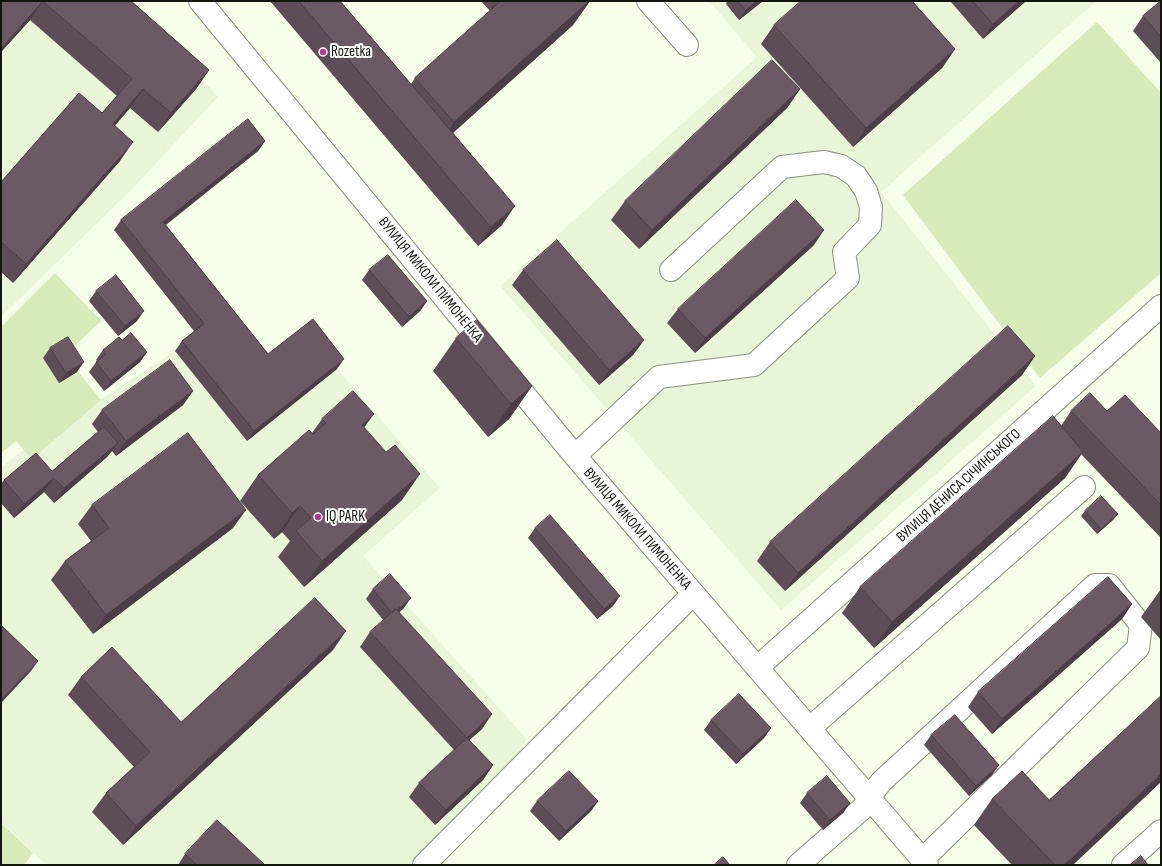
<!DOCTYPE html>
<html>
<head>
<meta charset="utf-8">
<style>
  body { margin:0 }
  #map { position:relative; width:1162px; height:866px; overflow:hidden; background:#f6feea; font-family:"Sofia Sans Condensed",sans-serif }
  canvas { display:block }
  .frame { position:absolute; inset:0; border:2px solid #13160f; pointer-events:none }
</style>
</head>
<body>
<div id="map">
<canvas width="1162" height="866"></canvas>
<div class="frame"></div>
</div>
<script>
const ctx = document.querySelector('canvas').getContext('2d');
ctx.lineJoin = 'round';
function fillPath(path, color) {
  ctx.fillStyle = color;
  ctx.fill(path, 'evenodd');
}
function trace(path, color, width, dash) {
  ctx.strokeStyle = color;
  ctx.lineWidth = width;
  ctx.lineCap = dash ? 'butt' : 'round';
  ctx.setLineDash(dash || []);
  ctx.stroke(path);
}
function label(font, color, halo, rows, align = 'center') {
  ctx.font = font + ' "Sofia Sans Condensed",sans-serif';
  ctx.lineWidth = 4;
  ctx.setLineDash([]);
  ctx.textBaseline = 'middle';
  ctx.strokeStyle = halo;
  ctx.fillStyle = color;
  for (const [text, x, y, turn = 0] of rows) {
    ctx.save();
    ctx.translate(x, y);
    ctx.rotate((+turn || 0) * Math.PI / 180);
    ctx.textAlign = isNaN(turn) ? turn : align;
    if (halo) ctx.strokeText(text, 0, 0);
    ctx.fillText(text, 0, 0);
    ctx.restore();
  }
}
fillPath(new Path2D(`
  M1,1H135L218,97L130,191L1,317Z
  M709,1H1093L1094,3L881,192L1036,386L781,610L500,286L757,57Z
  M175,351L247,441L337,369L440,488L363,556L526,738L521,753L410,865H47L1,822V468L23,450Z`), '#eaf4d9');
fillPath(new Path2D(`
  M1097,22L1161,93V273L1040,378L903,195Z
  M55,273L101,321L65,355L101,400L32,459L16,441L1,453V327Z
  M1,823L33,853L24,865H1Z`), '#d8e9ba');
const minor = new Path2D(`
  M200,1L575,456L927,865
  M648,1L687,45
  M575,456L659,377L754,365L848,278L844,252L870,225L871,207L866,191L856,176L841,166L824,162L807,164L782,167L671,270
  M758,667L1161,306
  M810,728L1084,487
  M869,797L882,781L1095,585H1109L1141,625L1138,648L922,860
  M424,865L693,594
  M798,865L872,800
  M1123,865L1161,831`);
trace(minor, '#89907e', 24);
trace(minor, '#fff', 22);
fillPath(new Path2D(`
  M1,1H131L209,70L196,89L158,132L130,108L115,125L120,161L13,283L1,272V182L102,113L117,96L30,20L1,52Z
  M270,1H341H340L411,84L415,78L490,11L481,1H590L573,25L453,133L502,225L478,246Z
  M727,1H763L739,20L726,4Z
  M952,1H1026L983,39L951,2Z
  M1161,1V63L1133,31L1143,16Z
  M774,25L955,49L942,68L853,147L761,44Z
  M800,89L787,108L639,249L611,220L625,201Z
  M265,141L258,151L166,225L268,354L337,369L247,441L175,351L182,341L194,331L114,230L121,220Z
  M814,245L695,353L667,323L678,309Z
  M369,270L427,301L420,311L402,327L362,280Z
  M523,270L644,340L633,355L599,385L512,285Z
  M96,291L137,321L118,336L89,301Z
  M456,338L532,386L509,419L488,437L433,371Z
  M122,340L147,352L140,362L104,391L89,372L97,361L96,360L103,350Z
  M50,348L77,372L59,383L43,358Z
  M1035,356L1022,375L785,591L757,561L770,542Z
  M193,391L183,405L116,456L112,451L107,457L54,503L44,492L14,518L1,503V484L4,480L52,471L98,432L92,424L102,410Z
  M1071,411H1107L1161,433V538L1081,454L1065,478L874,648L842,613L860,587L1061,426Z
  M322,419L364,428L402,500L304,587L278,557L290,541L282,532L274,539L240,501L258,475L312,433Z
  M92,505L233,528L93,634L51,580L65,561L91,541L78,524Z
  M1085,511L1114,519L1097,534L1081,516Z
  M535,528L613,606L597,619L528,538Z
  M373,589L404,608L399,612L482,729L469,740L493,765L483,780L435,825L409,797L419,783L454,750L360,647L370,632L384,621L366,599Z
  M1161,589V640L1141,617Z
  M1132,604L1122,619L992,734L968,707L978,692Z
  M333,650L123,845L92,812L106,793L134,767L68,695L81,677L181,722Z
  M711,720L771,728L764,738L736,764L704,730Z
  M931,735L992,775L969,796L924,745Z
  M807,793L850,803L843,813L823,830L800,803Z
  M992,799L1049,800L1073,865H1012L974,825Z
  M537,801H598L591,811L559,841L530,811Z
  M185,854L265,865H178Z`), '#5c4d56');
fillPath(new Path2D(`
  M43,1L30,20L1,52V49Z
  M589,1H590L573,25L436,148L454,122Z
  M757,1H763L739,20L746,10Z
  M1019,1H1026L983,39L993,24Z
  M955,49L942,68L853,147L866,128Z
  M209,70L196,89L158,132L171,113Z
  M143,89L130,108L100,143L113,124Z
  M800,89L787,108L639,249L652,230Z
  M265,141L258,151L156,232L163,222Z
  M133,142L120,161L13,283L26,264Z
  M515,206L502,225L478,246L491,227Z
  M824,230L814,245L695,353L705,338Z
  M427,301L420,311L402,327L409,317Z
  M144,311L137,321L118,336L125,326Z
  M644,340L633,355L599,385L609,370Z
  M147,352L140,362L104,391L111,381Z
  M1035,356L1022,375L785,591L798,573Z
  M344,359L337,369L247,441L254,431Z
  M84,362L77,372L59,383L66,373Z
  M532,386L509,419L488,437L511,404Z
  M193,391L183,405L116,456L126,441Z
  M374,414L355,440L362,425Z
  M118,443L107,457L54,503L64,488Z
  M1083,452L1065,478L874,648L892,622Z
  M420,474L402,500L304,587L322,561Z
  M54,478L44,492L14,518L24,504Z
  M300,506L282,532L274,539L292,513Z
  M246,510L233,528L93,634L106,615Z
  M1118,514L1114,519L1097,534L1101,529Z
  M620,596L613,606L597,619L604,609Z
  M411,598L404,608L386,624L393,614Z
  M1132,604L1122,619L992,734L1002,719Z
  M346,631L333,650L123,845L136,826Z
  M38,661L31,671L1,703V700Z
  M492,714L482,729L456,752L467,738Z
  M771,728L764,738L736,764L743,754Z
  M493,765L483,780L435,825L446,810Z
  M999,765L992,775L969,796L976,786Z
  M1161,774V782L1073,865H1064Z
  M598,801L591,811L559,841L566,831Z
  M850,803L843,813L823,830L830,820Z`), '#4b3e46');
const building = new Path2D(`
  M1,1H43L1,49Z
  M43,1H131L209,70L171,113L143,89L113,124L133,142L26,264L1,242V182L79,93L102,113L132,79Z
  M299,1H340L515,206L491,227Z
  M501,1H589L454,122L415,78Z
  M738,1H757L746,10Z
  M801,1H912L955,49L866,128L774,25Z
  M973,1H1019L993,24Z
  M1161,1V37L1143,16Z
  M772,60L800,89L652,230L625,201Z
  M248,119L265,141L163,222L268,354L313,319L344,359L254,431L182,341L204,324L121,220Z
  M796,200L824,230L705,338L678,309Z
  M557,240L644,340L609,370L523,270Z
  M388,255L427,301L409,317L369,270Z
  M116,275L144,311L125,326L96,291Z
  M477,320L532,386L511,404L456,338Z
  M1008,326L1035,356L798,573L770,542Z
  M131,333L147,352L111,381L96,362L106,354L103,350L119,337L122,340Z
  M68,337L84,362L66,373L50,348Z
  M170,360L193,391L126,441L102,410Z
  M353,391L374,414L362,425L386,452L395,445L420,474L322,561L296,531L311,518L300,506L292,513L258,475L309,430L313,434L326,423L322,419Z
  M1090,393L1107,411L1125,395L1161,433V505L1071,411Z
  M1053,416L1083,452L892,622L860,587Z
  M104,427L118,443L64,488L54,478L24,504L4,480L36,453L52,471Z
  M188,433L246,510L106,615L65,561L109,528L92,505Z
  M1101,496L1118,514L1101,529L1085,511Z
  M550,515L620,596L604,609L535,528Z
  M390,574L411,598L397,610L396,609L392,613L373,589Z
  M1108,577L1132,604L1002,719L978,692Z
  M315,598L346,631L136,826L106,793L150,752L81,677L112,647L181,722Z
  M396,609L492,714L467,738L370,632Z
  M1,625L38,661L1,700Z
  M739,694L771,728L743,754L711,720Z
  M1161,696V774L1064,865H1055L992,799L1022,771L1049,800Z
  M955,715L999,765L976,786L931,735Z
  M467,738L493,765L446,810L419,783Z
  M569,771L598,801L566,831L537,801Z
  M827,776L850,803L830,820L807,793Z
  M217,820L265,865H197L185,854Z
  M1141,856L1148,865H1130Z
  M723,857L730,865H714Z`);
fillPath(building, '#6b5964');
trace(building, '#4b3e46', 1);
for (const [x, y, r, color] of [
  [323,52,4,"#b13a90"],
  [318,517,4,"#b13a90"]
]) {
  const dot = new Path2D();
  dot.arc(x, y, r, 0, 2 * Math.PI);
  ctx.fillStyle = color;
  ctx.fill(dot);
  trace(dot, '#fff', 1.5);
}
label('15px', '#13160f', '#fff', [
  ["Rozetka",331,52],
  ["IQ PARK",326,517]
], 'left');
label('15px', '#13160f', '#fff', [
  ["ВУЛИЦЯ МИКОЛИ ПИМОНЕНКА",430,280,51],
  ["ВУЛИЦЯ ДЕНИСА СІЧИНСЬКОГО",959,486,-42],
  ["ВУЛИЦЯ МИКОЛИ ПИМОНЕНКА",637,529,49]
]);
</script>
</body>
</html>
